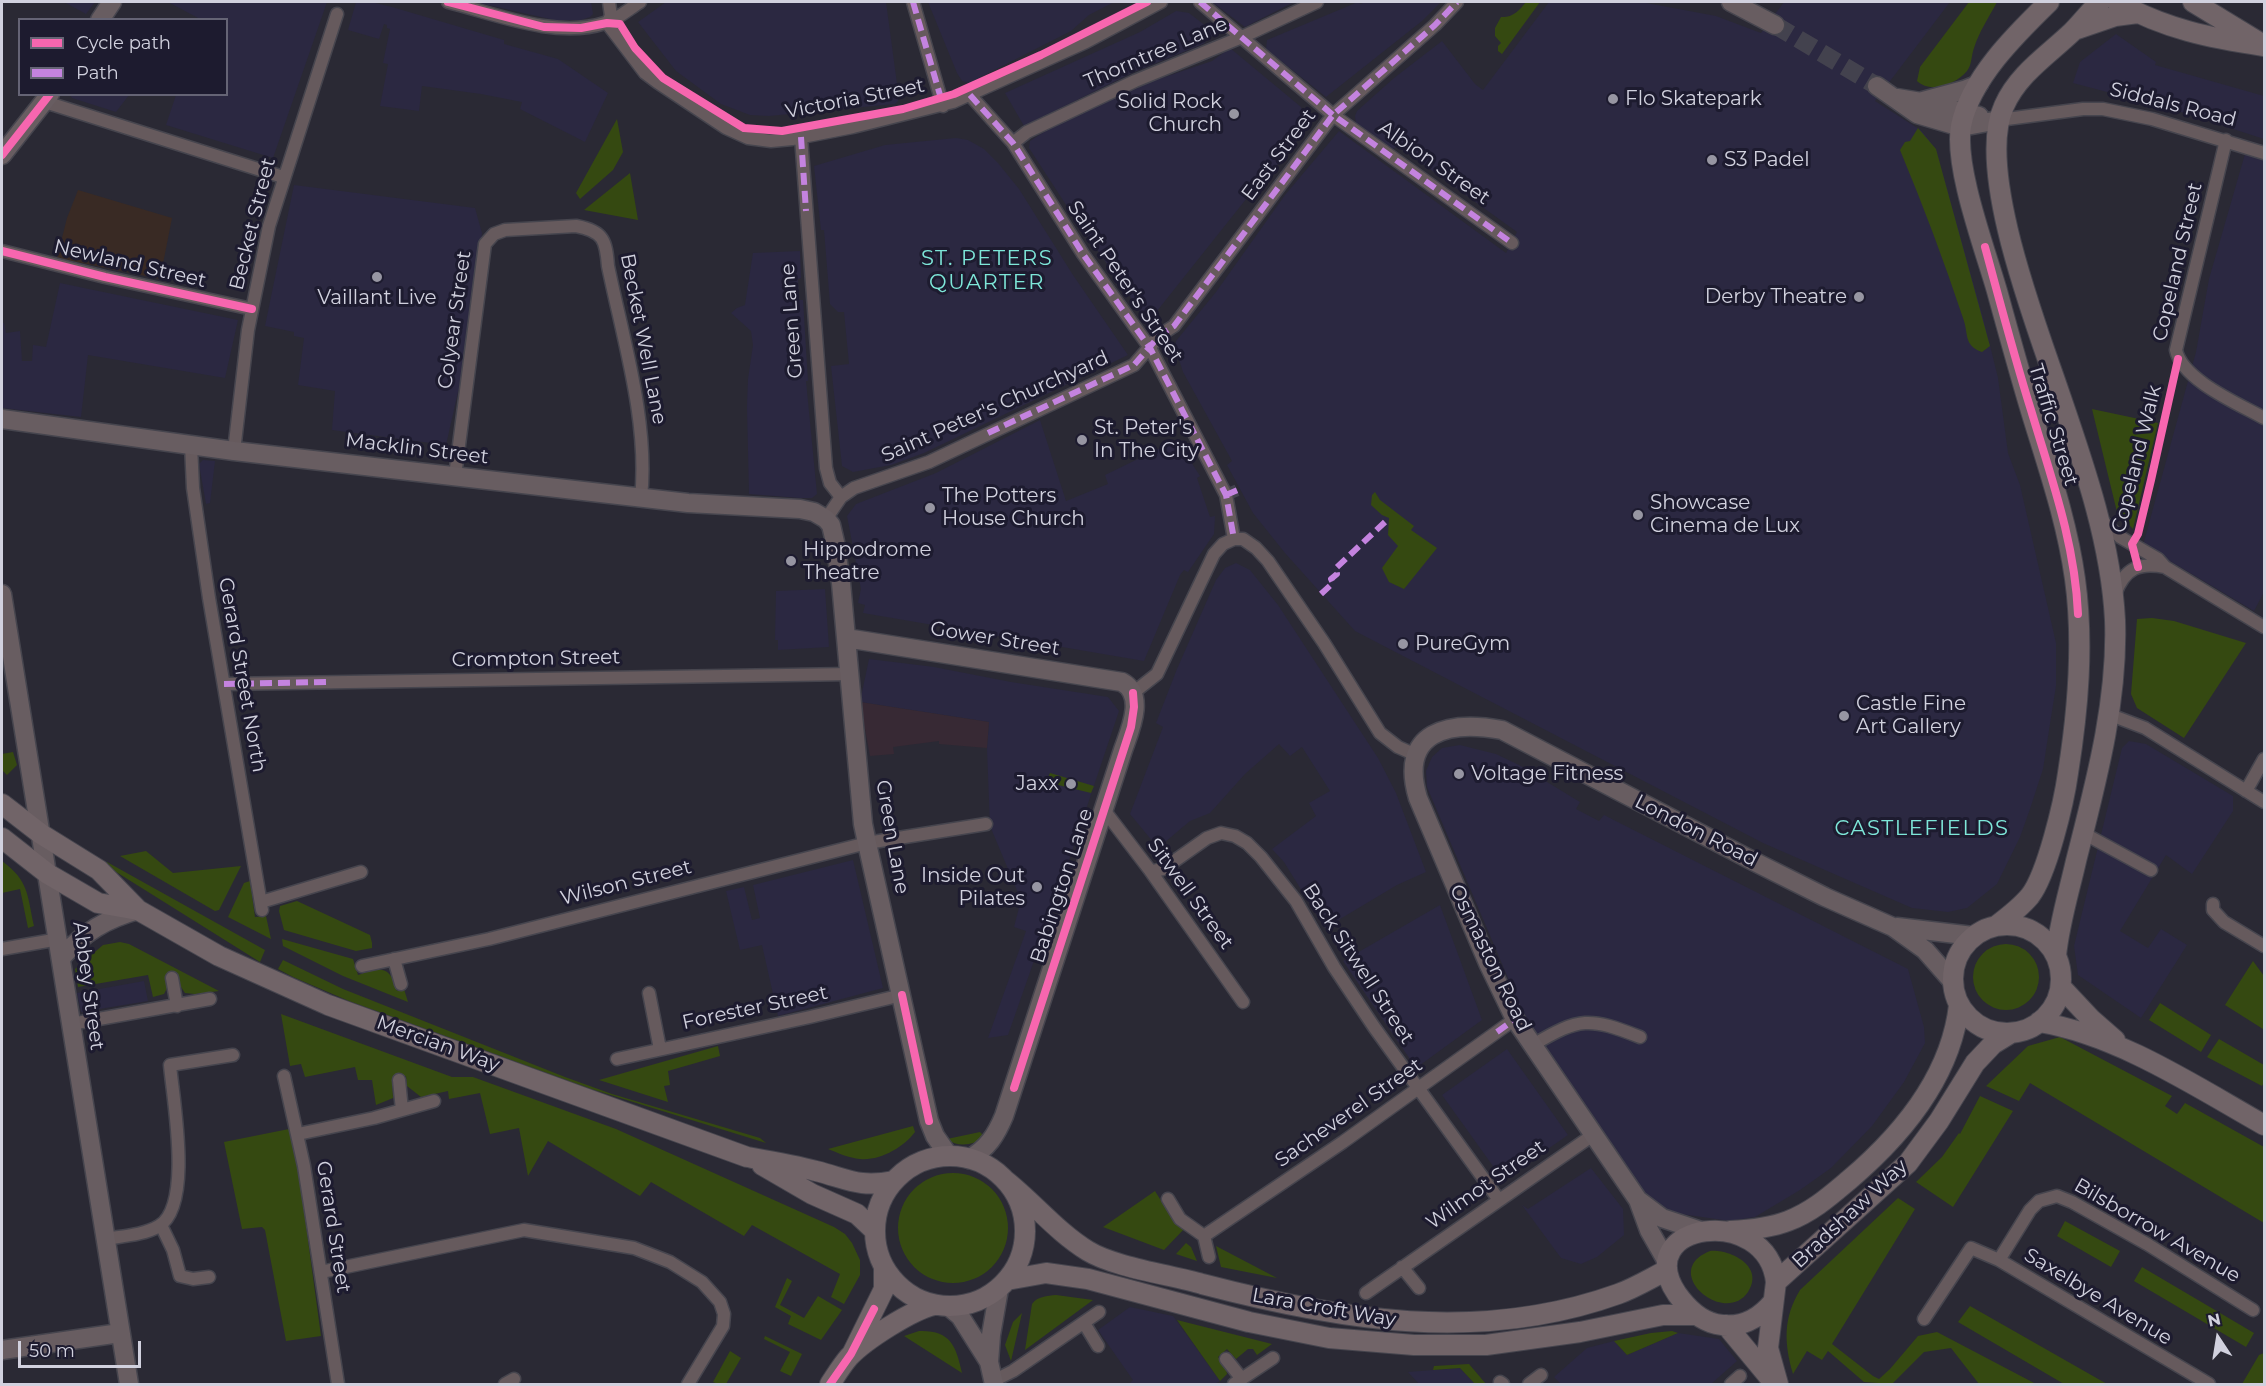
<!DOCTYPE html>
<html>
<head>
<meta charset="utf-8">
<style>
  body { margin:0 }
  #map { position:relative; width:2266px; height:1386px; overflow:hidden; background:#2a2934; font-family:Montserrat,sans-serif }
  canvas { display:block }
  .frame { position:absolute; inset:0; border:3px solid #d1d1de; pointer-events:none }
  .legend { position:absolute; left:18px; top:18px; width:210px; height:78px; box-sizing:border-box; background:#1d1b2f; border:2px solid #656475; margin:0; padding:8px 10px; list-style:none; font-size:18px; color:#d1d1de }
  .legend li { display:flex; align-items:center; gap:12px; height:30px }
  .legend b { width:30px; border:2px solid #656475 }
  .north { position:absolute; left:2188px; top:1308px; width:60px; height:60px; -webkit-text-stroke:4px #1d1b2f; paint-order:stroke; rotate:348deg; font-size:16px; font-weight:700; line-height:24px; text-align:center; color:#d1d1de }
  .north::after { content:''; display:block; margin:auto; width:21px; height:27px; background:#d1d1de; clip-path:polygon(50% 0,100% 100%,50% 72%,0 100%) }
  .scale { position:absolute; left:18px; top:1341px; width:123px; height:27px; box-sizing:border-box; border:3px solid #d1d1de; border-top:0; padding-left:8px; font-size:18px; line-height:21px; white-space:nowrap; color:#d1d1de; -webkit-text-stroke:4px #1d1b2f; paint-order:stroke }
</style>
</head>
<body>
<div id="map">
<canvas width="2266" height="1386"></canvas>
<div class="frame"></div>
<ul class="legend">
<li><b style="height:8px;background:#f766af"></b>Cycle path</li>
<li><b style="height:8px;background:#c483df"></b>Path</li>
</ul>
<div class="north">N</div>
<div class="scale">50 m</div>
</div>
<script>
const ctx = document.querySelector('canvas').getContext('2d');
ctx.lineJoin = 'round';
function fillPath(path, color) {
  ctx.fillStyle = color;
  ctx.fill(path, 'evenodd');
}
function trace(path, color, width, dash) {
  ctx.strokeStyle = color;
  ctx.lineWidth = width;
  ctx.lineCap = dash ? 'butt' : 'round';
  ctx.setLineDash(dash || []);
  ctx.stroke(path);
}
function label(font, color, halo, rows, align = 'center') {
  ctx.font = font + ' Montserrat,sans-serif';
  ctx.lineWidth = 6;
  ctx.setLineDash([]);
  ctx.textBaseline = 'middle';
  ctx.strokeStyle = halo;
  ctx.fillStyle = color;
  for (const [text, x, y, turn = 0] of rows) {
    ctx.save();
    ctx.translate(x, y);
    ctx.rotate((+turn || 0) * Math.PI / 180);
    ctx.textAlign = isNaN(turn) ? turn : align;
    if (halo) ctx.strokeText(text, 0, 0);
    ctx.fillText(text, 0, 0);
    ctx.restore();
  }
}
fillPath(new Path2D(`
  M64,2H95L86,14Z
  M168,2H327L273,158L166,125L176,95L226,94V20L200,19Z
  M356,2H371L392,7L504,40V44L558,59L608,93L585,142L520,109L522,102L481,94L422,86L419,111L380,106L388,64L383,63L390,29L387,28V25L384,24L379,39L348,30Z
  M475,2H591L593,14L590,17L581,20H554Z
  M666,2H886L898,91V101L895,104L769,116L750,115L721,104L676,71L638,22Z
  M928,2H1114L1089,15L1071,31L969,83L962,81L957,73Z
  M1212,2H1294L1245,27Z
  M1358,2L1361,4L1364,2H1441L1422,21L1326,97L1266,49L1267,40Z
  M1549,2H1641L1716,16L1761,33L1784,2H1950L1875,101L1922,131L1936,149L1983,317L1998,378L2008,453L2020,485L2056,643V686L2049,730L2043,769L2030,809L2020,837L1997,884L1967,908L1948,912L1912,908L1763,843L1355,631L1285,553L1253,513L1227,465L1232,461L1183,372L1175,347L1176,341L1216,292L1285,195L1339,131L1506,253L1517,232L1398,146L1391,150L1356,124L1355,116L1357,111L1394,78L1442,41L1475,84L1483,90Z
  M1176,11L1189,13L1215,33L1203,44L1134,72L1024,126L1005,93L1140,32Z
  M2116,34L2156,62L2155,65L2264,96V139L2175,110L2073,83L2080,62Z
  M1230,48L1301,107L1306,122L1305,131L1273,170L1270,169L1157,311L1149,319L1145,318L1072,214L1029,148L1030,141L1059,122L1090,108L1150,82L1212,61Z
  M70,95H129L116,112L72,98Z
  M956,138L968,140L984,149L998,163L1019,189L1073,275L1128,355L924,453L891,465L853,472L842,466L831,366L849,364L844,312H838L830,304L824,230H821L814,166L885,145Z
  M2245,154L2264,159V592L2254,611L2143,545L2196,352L2209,279Z
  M294,185L475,208L482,233L466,369L458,392L446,445L332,430L335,391L298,385L304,338L294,336V332L265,326Z
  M800,251L801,278L798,279L799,300H803L808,381H806L817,494L812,498H800L749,494L747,407L748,379L753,345L751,331L731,313L737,308L745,305L753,253Z
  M60,283L238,320L225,378L88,355L81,417L2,408V323H4L6,333L20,331L22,361H32L33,345L46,347Z
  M1040,420L1066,501L1108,484L1105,475L1177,440L1200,476L1197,478L1210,517L1215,516L1214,534L1188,572L1184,570L1180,575L1144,661L863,613L865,605L858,603L861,589L847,516L856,504L936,473Z
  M203,460L215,461L210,503L206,504L199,464Z
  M1236,563L1250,570L1278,605L1378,758L1396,793L1426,872L1397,885L1325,928L1284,862L1272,849L1316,816L1309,803L1330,791L1302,747L1290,756L1279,744L1245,774L1210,813L1190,821L1158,848L1130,814L1163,727L1156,723L1177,669L1216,580L1225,568Z
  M825,589L829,647L778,650V640H775L776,591Z
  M869,659L934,667L1011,682L1108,697L1119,711L1063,878L1008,1035L988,1038L1026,931L1014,927L1021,900L990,826L987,748L989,722L860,702Z
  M2129,741L2146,744L2233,796V811L2192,874L2166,855L2120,931L2148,948L2161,929L2187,945L2141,1018L2078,975L2074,946L2122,748Z
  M1460,745L1496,754L1519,765L1580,802L1576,809L1599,821L1604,815L1908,969L1924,1027L1925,1043L1904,1082L1872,1126L1831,1168L1800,1190L1755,1217L1730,1221L1681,1214L1662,1209L1639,1189L1553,1065L1522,1011L1427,787L1426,771L1432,757L1442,748Z
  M853,860L883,988L778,1016L762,945L740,950L726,891L744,887L752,920L760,918L753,885Z
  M1440,905L1482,1020L1416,1068L1343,961Z
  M144,981L148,1001L81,1012L77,993Z
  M1507,1049L1568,1135L1503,1180L1442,1095Z
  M1591,1168L1623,1209L1624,1235L1597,1257L1581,1264L1561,1258L1522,1205L1528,1209Z
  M1130,1307L1173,1316L1220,1381L1215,1384H1129L1133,1380L1098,1330Z
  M1678,1333L1719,1339L1737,1361L1711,1384H1561L1554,1377L1587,1348L1614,1341L1627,1355Z
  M1460,1368L1475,1384H1419L1408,1372Z`), '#2b2841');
fillPath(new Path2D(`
  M78,190L172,218L160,279L57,258L67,218Z`), '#392a24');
fillPath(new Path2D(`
  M860,702L989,722L987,748L939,744V741L893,747L894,754L870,756Z`), '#372934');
fillPath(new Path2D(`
  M1526,2H1540L1502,54L1498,51V46L1501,43L1495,36V28L1501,17C1512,18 1519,11 1526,2Z
  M1969,2H1997C1989,17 1979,32 1974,48C1971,56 1972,65 1967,71C1956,84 1931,94 1917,81L1920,67Z
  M617,119L623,152L613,170L580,199L576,193Z
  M1918,128L1936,149L1990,346L1982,352C1963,345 1969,334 1963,318C1944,261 1923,205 1900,150L1905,142L1910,141Z
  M630,173L638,220L584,210Z
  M2092,409L2158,423L2133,529L2117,512Z
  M1375,492L1380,500L1414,526L1411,530L1437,548L1404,589L1389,582L1382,568L1398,546L1388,535L1389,518L1382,515L1371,505L1372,495Z
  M2152,618L2174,621L2246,643L2184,738L2137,708L2131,694L2137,619Z
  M13,752L17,765L7,775L2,770V754Z
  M1050,773L1094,786L1091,793L1046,782Z
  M146,851L173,873L241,866L219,910L215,911L120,856Z
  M2,861C29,881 27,894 34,926L28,928L20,889L2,893Z
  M107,862L265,950L260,962L105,865Z
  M250,881L255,917L266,916L271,939L228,917L244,883Z
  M297,901L370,935L372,943V948L356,951L284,930L279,911L280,906Z
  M282,939L353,959L358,975C381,967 390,965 397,991L404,989L408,1002L343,976L283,946Z
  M120,942L129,944L219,991L195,994L185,993L181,987L177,972L166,974L167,988L164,994L153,997L148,975L78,987L75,969L103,945Z
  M1973 977a33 33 0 1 1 66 0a33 33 0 1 1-66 0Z
  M283,960L343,989L565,1077L612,1094L760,1138L766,1143L591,1089L349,1001L293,977L278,969Z
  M2253,961L2264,976L2263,1029L2225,1005Z
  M2160,1003L2211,1035L2201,1052L2149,1020Z
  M281,1014L452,1077H473L616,1129L834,1227L845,1234L852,1243L860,1260V1275L844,1304L831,1297L840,1274L752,1225L744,1236L651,1182L640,1196L548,1141L528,1176L519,1128L490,1134L480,1093L449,1099L448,1091L421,1097L407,1086L406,1076L392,1078L393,1098L376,1105L372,1080H358L355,1067L305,1077L301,1064L290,1066Z
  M2060,1037L2172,1096L2165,1106L2177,1114L2185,1103L2264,1147V1223L2030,1083L2019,1101L1986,1086L2028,1046Z
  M2219,1039L2264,1065V1082L2262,1086L2207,1057Z
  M718,1046L720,1056L668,1071L670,1085L664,1086L668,1102L599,1080Z
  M1980,1096L2013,1111L1953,1207L1916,1182L1942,1157L1959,1133L1960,1134Z
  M913,1126L915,1132C904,1147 880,1161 860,1159C849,1158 838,1153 828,1149Z
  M289,1129L299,1174L321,1336L286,1341L265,1230L262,1227L242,1229L224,1142Z
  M980,1132L985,1137C974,1145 958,1148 947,1139Z
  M898 1228a55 55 0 1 1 110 0a55 55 0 1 1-110 0Z
  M1155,1191L1173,1220L1184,1229L1164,1250L1103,1227Z
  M1898,1198L1915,1209L1832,1344L1873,1376L1879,1379L1890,1369L1918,1336L1937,1332L2036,1384H1979L1951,1348L1924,1352L1892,1384L1864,1382L1828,1351L1822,1360L1807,1351L1793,1374C1784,1343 1783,1318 1800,1290Z
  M2065,1221L2120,1251L2111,1267L2057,1236Z
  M1186,1243L1191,1247L1197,1261L1176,1254Z
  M1216,1246L1277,1278L1221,1267Z
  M1710,1251C1731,1249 1765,1267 1748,1292C1724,1327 1659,1271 1710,1251Z
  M2142,1267L2254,1333L2246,1347L2134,1281Z
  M787,1278L792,1281L780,1305L804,1318L818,1296L842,1310L821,1340L788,1324L791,1316L775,1307Z
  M1056,1295L1093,1300L1025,1350L1032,1304C1038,1296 1047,1296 1056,1295Z
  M1970,1306L2107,1384H2064L1958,1322Z
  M1022,1313L1011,1361L1005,1345L1013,1322Z
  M1177,1320L1272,1344L1257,1355L1253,1349H1248L1236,1359L1227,1349L1218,1357L1226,1368L1227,1374L1220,1381Z
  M919,1331C950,1330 956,1345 962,1373L904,1336Z
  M1672,1331L1678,1333L1627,1355L1614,1341L1651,1333Z
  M765,1336L802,1354L791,1376L780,1371L790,1352L764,1339Z
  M730,1351L741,1358L726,1384H718L713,1382Z
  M2264,1353V1384H2242L2259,1355Z
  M1469,1364L1486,1384H1475L1460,1368L1433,1370L1434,1366Z`), '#354911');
trace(new Path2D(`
  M1226,495L1240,489`), '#43424e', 12, [12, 6]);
trace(new Path2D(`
  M1775,25L1877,86`), '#43424e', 18, [18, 9]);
const street = new Path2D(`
  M448,2C496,14 556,39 605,23C617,20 630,8 640,2
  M913,2L943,106
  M1200,2L1333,115L1512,243
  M607,23L645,73L657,82L726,128L748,138L771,141L792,139L853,127L953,102L1086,42L1161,2
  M607,23L611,16L609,2
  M970,95L1013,143L1083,254L1150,348L1226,495L1234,539
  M45,102L283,177
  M1999,120L2083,109H2103L2152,119L2264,153
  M801,137L826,468L830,483L841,497
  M2226,140L2176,350C2182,380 2239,404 2264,418
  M1013,143L1027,132L1135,81L1242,37L1317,2
  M2,251L105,277L252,309
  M191,445L193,488L209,598L262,910
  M234,451L248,330L269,226L337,14
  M455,476L485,244L494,234L505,230L576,226C604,231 606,241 608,266C623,339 649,423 641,498
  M826,519L841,497L854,488L929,462L1134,365L1160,335L1174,326L1333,115L1435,25L1457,2
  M2100,519L2120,537L2158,559L2165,567L2264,627
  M2115,594C2125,568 2139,562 2165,567
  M224,684L850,674
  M1133,693L1157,674L1214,554L1223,544L1234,539H1243L1256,548L1268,561L1324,643L1380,733L1398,747L1416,755
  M2108,714L2145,728L2264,802
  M2246,791L2264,759
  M1104,810L1149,869L1243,1002
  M2083,833L2151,870
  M1149,869L1153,871L1163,869L1207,838L1221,833L1235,836L1247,843L1261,857L1296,901L1334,967L1374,1027L1499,1200
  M261,902L361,872
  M2213,904V910L2224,922L2264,946
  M2,949L59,939
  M394,959L401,984
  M362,966L489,939L867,843L986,824
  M172,978L177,1006
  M649,993L660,1049
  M71,1024L210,999
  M1533,1045C1580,1017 1589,1017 1640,1037
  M617,1059L810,1017L902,995
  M284,1076L304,1166L338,1384
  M399,1080L402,1110
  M298,1134L374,1118L434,1101
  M1168,1199L1180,1219L1204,1236L1209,1257
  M161,1225L173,1250L180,1276L193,1279L209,1277
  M1204,1236L1343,1142L1515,1019
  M105,1239C123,1236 144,1235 159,1226C193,1205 173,1100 170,1065L233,1055
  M1999,1260L2030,1210L2039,1201L2057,1196L2072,1202L2147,1244L2253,1310
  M1402,1267L1419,1288
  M321,1272L524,1230L634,1248L670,1262L702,1282L720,1302L724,1314L723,1326L688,1384
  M1366,1293L1593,1135
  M1924,1319L1971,1248L1999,1260L2209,1384
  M1084,1323L1098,1346
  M1226,1359L1242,1379
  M993,1381L1013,1371L1099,1312
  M1500,1382L1503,1384
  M505,1384L514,1379
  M1234,1384L1273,1358
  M1529,1384L1541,1375
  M1731,1384L1740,1376`);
const secondary = new Path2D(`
  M1731,2L1775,25
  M100,20L112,2
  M1877,86L1917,114L1961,127L1999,120
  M1897,98L1921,102L1979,116
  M1923,101L1964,90L1979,84
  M2,155L50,94
  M2,419L234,451L688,503L800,509L814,512L826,519L831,525L835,542L841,583L863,824L867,843L929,1121L935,1136L949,1156
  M2,594L129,1384
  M846,638L1122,682C1146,695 1130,730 1123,750L1004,1116C996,1135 988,1148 969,1159
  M1897,927L1973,936
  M62,957C84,932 106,919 138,910
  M1638,1200L1649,1230L1666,1260
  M1701,1231L1662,1218L1638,1200L1515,1019L1488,963L1418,798C1398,731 1449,720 1502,730L1755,862L1825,897L1893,927L1925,950L1953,982
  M948,1306L960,1316L989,1362
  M2,1350L120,1333
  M994,1384L989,1362L991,1335L999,1289`);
const primary = new Path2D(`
  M2117,2C2165,29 2210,38 2264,46
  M2193,2L2257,41
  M2077,29L2115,16L2138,13
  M2,804L41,834L99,870L138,910L219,956L328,1005L747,1157C770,1161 794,1165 816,1171C848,1179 859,1188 894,1181
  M2,838L48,874L98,903L138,910
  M1953 979a54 54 0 1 1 108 0a54 54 0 1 1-108 0Z
  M1996,926C2008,917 2020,908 2030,896C2047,874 2064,802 2068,773C2078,710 2084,644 2075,579C2067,521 2048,467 2031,411C2019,371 2008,331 1997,291C1985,249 1954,167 1961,126C1970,79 2016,34 2049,2
  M2056,956C2059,924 2069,892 2076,861C2096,782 2118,701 2115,620C2111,542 2084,465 2059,392C2037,327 1975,169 2004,106C2018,74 2048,55 2072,32C2082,22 2090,11 2100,2
  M2061,987L2091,1019L2115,1040
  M2039,1022C2118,1035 2195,1086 2264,1125
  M875 1231a75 75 0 1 1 150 0a75 75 0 1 1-150 0Z
  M762,1165L812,1194L857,1214L875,1231
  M1005,1180C1034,1203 1057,1232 1088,1251C1114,1267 1171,1275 1202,1284C1340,1320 1479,1344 1618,1294C1635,1288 1651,1278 1667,1270
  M1730,1231C1749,1230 1770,1228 1788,1221C1812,1212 1830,1196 1849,1180C1902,1135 1951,1077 1959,1005
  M1007,1280L1046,1273L1088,1279L1249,1322L1329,1338L1414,1345H1486L1580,1332L1663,1315H1696
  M1776,1282L1908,1163L1939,1121L1975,1063L1993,1044L2011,1033
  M1773,1302C1759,1319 1739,1329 1716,1324C1699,1320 1687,1308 1677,1294C1629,1222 1767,1203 1776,1282L1768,1348L1778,1384
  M1726,1325L1774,1383
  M853,1352L884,1289V1268
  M830,1384C836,1375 842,1365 849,1357C865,1340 912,1310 934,1305`);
trace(street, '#46454e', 15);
trace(secondary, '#46454e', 21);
trace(primary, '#46454e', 22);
trace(street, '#665a5d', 12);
trace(secondary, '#685d61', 18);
trace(primary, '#716468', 20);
trace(new Path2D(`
  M913,2L942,102
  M1200,2L1333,115L1512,243
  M970,95L1013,143L1083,254L1150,348L1226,495L1234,539
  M801,137L806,211
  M988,433L1134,365L1160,335L1174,326L1333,115L1435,25L1457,2
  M1226,495L1240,489
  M1321,594L1333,583L1331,579L1337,574L1336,568L1385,522
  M224,684L327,682
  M1497,1032L1515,1019`), '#c483df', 6, [12, 6]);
trace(new Path2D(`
  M448,2L544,27L581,28L607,23L620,24L635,48L663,78L744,128L782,131L903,109L954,94L1041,55L1147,2
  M2,155L50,94
  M1985,247C2000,302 2014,356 2031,410C2051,477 2075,543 2078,614
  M2,251L105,277L252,309
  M2138,567L2132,544L2138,534L2151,480L2178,359
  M902,995L929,1121
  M1014,1088L1131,727L1134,707L1133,693
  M830,1384L851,1354L874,1309`), '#f766af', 8);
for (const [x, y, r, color] of [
  [1613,99,6,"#9796a2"],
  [1234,114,6,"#9796a2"],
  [1712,160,6,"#9796a2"],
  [377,277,6,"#9796a2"],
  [1859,297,6,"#9796a2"],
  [1082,440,6,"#9796a2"],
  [930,508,6,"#9796a2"],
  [1638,515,6,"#9796a2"],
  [791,561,6,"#9796a2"],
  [1403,644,6,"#9796a2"],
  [1844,716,6,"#9796a2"],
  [1459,774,6,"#9796a2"],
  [1071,784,6,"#9796a2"],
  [1037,887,6,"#9796a2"]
]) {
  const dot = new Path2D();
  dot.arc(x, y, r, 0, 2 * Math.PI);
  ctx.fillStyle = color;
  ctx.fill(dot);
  trace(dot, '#1d1b2f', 2);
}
label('20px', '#d1d1de', '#1d1b2f', [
  ["Thorntree Lane",1156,53,-23],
  ["Victoria Street",855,99,-11],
  ["Siddals Road",2173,105,14],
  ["East Street",1279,155,-53],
  ["Albion Street",1434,163,35],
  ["Becket Street",253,224,-76],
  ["Copeland Street",2178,262,-77],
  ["Newland Street",130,264,13],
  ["Saint Peter's Street",1125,282,56],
  ["Colyear Street",455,320,-82],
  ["Green Lane",792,321,-94],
  ["Becket Well Lane",643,339,79],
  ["Saint Peter's Churchyard",995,407,-24],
  ["Traffic Street",2053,425,73],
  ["Macklin Street",417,449,7],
  ["Copeland Walk",2137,459,-76],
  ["Gower Street",995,639,9],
  ["Crompton Street",536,659,-1],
  ["Gerard Street North",242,675,80],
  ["London Road",1696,831,27],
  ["Green Lane",892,837,80],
  ["Wilson Street",626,883,-14],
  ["Babington Lane",1062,886,-72],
  ["Sitwell Street",1190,894,54],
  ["Osmaston Road",1490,958,64],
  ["Back Sitwell Street",1358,964,57],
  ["Abbey Street",88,986,82],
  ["Forester Street",755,1008,-12],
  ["Mercian Way",438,1044,20],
  ["Sacheverel Street",1349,1113,-35],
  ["Wilmot Street",1486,1185,-35],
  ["Bradshaw Way",1850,1214,-43],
  ["Gerard Street",333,1227,81],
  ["Bilsborrow Avenue",2157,1231,30],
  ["Saxelbye Avenue",2098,1297,31],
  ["Lara Croft Way",1324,1308,10]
]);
label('20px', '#d1d1de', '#1d1b2f', [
  ["Flo Skatepark",1625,99],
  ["Solid Rock",1222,102,"right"],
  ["Church",1222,125,"right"],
  ["S3 Padel",1724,160],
  ["Derby Theatre",1847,297,"right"],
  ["Vaillant Live",377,298,"center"],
  ["St. Peter's",1094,428],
  ["In The City",1094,451],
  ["The Potters",942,496],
  ["House Church",942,519],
  ["Showcase",1650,503],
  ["Cinema de Lux",1650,526],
  ["Hippodrome",803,550],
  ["Theatre",803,573],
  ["PureGym",1415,644],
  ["Castle Fine",1856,704],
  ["Art Gallery",1856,727],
  ["Voltage Fitness",1471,774],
  ["Jaxx",1059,784,"right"],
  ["Inside Out",1025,876,"right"],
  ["Pilates",1025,899,"right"]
], 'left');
ctx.letterSpacing = '1.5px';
label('21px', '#7ee7d9', '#1d1b2f', [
  ["ST. PETERS",987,259],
  ["QUARTER",987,283],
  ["CASTLEFIELDS",1922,829]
]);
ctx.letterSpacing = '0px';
</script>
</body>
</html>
